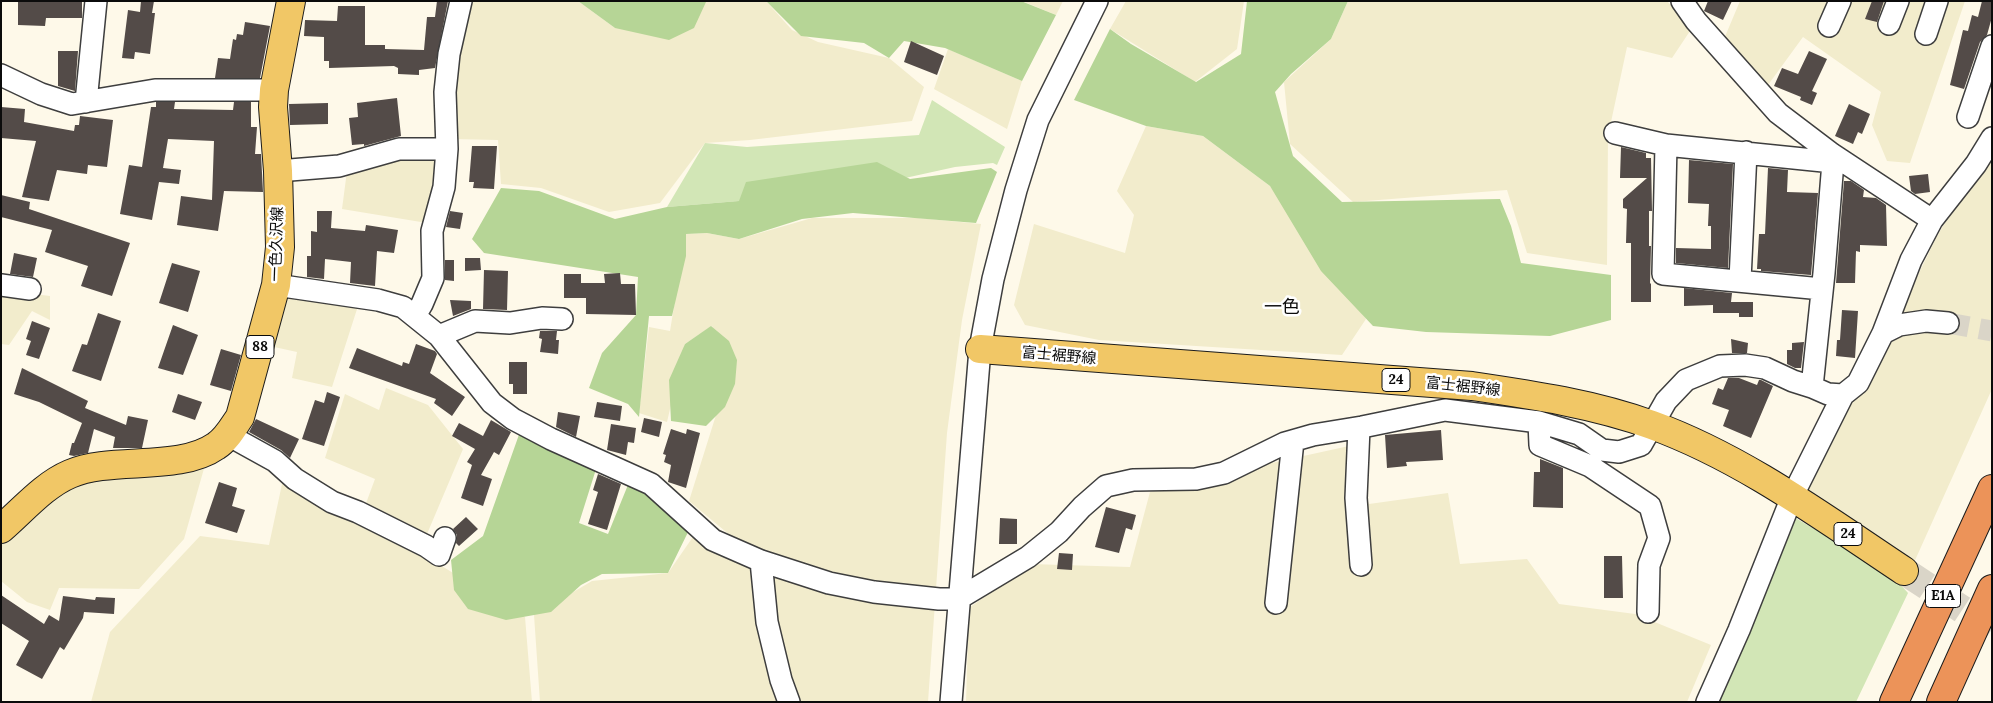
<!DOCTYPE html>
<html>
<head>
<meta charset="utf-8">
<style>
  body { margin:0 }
  #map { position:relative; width:1993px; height:703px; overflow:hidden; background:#fef9e9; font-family:Lora,serif }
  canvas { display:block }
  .frame { position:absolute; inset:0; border:2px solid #0b0b0b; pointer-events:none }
</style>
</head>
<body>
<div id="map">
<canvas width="1993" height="703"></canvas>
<div class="frame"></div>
</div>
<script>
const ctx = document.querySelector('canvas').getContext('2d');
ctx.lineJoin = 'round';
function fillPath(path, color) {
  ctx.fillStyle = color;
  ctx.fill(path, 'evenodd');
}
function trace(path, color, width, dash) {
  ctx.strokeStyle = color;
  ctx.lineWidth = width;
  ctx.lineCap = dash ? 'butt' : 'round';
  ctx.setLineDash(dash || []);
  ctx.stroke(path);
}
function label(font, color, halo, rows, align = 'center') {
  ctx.font = font + ' Lora,"Noto Sans JP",serif';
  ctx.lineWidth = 5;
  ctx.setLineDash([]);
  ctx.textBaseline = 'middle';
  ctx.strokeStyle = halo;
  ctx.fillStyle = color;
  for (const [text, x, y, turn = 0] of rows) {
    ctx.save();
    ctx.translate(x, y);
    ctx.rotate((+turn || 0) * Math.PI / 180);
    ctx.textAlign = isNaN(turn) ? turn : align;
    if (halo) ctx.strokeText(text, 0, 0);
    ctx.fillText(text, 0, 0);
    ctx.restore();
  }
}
fillPath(new Path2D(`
  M468,1H578L615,28L705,1H766L792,30L818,42L889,58L924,87L912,121L750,140L705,143L660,203L609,212L541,188L501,184L498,140L452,139L451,80Z
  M1022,1H1063L1056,15Z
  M1126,1H1244L1237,49L1195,82L1110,29Z
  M1348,1H1667L1692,28L1672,58L1627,47L1608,136L1607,265L1527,253L1507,190L1353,202L1290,144L1284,82L1331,39Z
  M1740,1H1965L1910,163L1887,161L1872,125L1881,92L1803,37L1768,85L1724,39Z
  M948,49L1022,81L1007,129L934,89Z
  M1146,126L1203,136L1270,186L1366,319L1342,355L1099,340L1025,325L1014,305L1034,224L1125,253L1134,215L1117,191Z
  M1992,143V389L1912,567L1801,492L1850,397L1879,355L1936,238Z
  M399,156L438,157L439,187L427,223L342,209L347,171Z
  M812,218H918L981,224L962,320L947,433L928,702H796L761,561L689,501L716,415L735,384L712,326L685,344L667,422L639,413L649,327L670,331L686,234L707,233L739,239Z
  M1,290L50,296V320L32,311L9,345L1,344Z
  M278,290L358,306L332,387L292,378L297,352L265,345Z
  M386,388L428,405L463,449L427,534L365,506L375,479L325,458L345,394L379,410Z
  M1349,446L1369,504L1448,493L1460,564L1527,559L1559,604L1635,614L1711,645L1687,702H966L969,608L1030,564L1130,567L1150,492L1212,476Z
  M205,465L184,539L139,589L59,588L50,610L27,602L1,581V530L65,477Z
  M285,470L525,617L532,702H91L110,632L200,536L269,545Z
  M697,531L754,565L783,702H540L534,615L592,581L668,573Z`), '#f2eccc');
fillPath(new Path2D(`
  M932,100L1005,147L997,165L993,163L955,167L905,178L739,201L667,207L705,143L747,147L919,135Z
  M1792,516L1889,572L1908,593L1856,702H1716Z`), '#d2e6b6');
fillPath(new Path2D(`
  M578,1H706V2L694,28L669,40L615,28Z
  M766,1H1021L1056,15L1022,81L945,48L904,41L889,58L864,43L801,36Z
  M1247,1H1348L1331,39L1291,74L1275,92L1293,156L1342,202L1500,199L1511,226L1521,263L1611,275V320L1550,336L1426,332L1373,326L1321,271L1270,186L1203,136L1146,126L1074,100L1110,29L1131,44L1196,82L1241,54Z
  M877,162L910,179L991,168L997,172L976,223L853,213L802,219L739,239L707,233L686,234V256L672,316H649L639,417L628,404L589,388L602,353L636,315L638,277L484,253L472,239L501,188L539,191L615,219L667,207L739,201L746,182Z
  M711,326L729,341L737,360L735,384L725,407L706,426L671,421L669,380L685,344Z
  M521,429L597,466L579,523L608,534L632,475L691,526L668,573L602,574L581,585L551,612L506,620L468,609L454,590L451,560L483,536Z`), '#b6d596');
fillPath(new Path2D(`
  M18,1H82V18H46L45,26L18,25Z
  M141,1H154L152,13H155L150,54L135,52L134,59L122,58L128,10L140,12Z
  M437,1H448L435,68L419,70V75L398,74V68L394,66L329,68V61H324V37L304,36L305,20L337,21L338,6H365V45H385V49L424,50L427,17H435Z
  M1708,1H1732L1723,20L1704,11Z
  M1872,1H1884L1877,22L1865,19Z
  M1982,1H1992V17L1987,35L1980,42L1964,89L1950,85L1963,30L1968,31L1972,15L1978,17Z
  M245,22L270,26L260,78H215L218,58L230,59L233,39L236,40L237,34L243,35Z
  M911,41L944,56L937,75L904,62Z
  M58,51H78L75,91L58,86Z
  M1809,51L1827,59L1812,91L1817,93L1812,105L1800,100L1801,97L1774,86L1782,68L1798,74Z
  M397,98L401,136L364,146V144L352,145L349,118L358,117L357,103Z
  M156,102H175L174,109L233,110L234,102H251V127H257L255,154H261L263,192L224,191L218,231L177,225L181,196L212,200L214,141L168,139L163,168L181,170L179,184L159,182L152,220L120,214L129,165L142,167L151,107H156Z
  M328,103V124L290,125L289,104Z
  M1849,104L1870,114L1862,134L1858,132L1853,144L1835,136Z
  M1,107L25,109L24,122L74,131L75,125H79L80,116L113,120L107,167L88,165L87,174L57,170L49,201L22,197L36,141L1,138Z
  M472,146H497L494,189L473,188L474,182H469Z
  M1621,147L1646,153V158H1651L1652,211H1649V246H1651L1650,284L1651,283V302H1631V243H1626L1627,209L1623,208V199L1647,178H1620Z
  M1689,160L1733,164L1728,268L1676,263V248L1711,249V226H1708L1709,204L1688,203Z
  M1768,168L1788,170L1787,192L1818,193L1811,275L1761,271V269H1757L1759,234H1765Z
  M1928,174L1930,192L1915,194L1911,191L1909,176Z
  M1844,181H1851L1864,190L1863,197L1876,198L1886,205L1887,246L1860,245V252L1856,251L1855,283H1836Z
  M1,195L30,202L29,209L130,243L112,296L81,286L88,266L45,252L52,230L1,217Z
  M317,211H332L331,228L365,231L366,225L398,230L394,253L377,251L375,286L350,283L351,262L325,259L324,279L307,277V256H311V231L317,232Z
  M450,211L463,213L460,229L446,227Z
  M14,253L37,258L33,277L10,274Z
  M465,258H480L481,270L465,271Z
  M445,260H454V281L445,280Z
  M172,263L200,271L188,312L159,303Z
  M484,270L508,271L507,310L483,309Z
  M620,273L621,284H635L636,315L586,314V298H564V274H581V283H605L604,274Z
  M1684,288L1732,293L1731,302H1753V317H1739V313H1713V305L1684,306Z
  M450,300L471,301V309L453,316Z
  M1842,310L1858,311L1855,358L1836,356L1837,340H1840Z
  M98,313L121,321L101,381L72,371L82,344L87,345Z
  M32,321L50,328L39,359L26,355L31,341L26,339Z
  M173,325L198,335L183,375L158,368Z
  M540,331H557L556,340H559L558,354L540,352L542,339L539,338Z
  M1731,339L1748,343L1747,353H1732Z
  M1804,342L1801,368H1795L1787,364V350H1792V343Z
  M416,344L435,351L437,354L430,373L465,397L452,416L434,403L436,399L349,368L357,348L402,366L403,362L409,364Z
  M221,349L241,355L231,391L210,385Z
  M509,362H527V394H513V384H509Z
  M22,368L88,401L85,408L126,425L128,416L148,420L142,448H113L115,437L94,429L88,453L74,456L69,455L72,443H74L82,423L39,402L14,394Z
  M1728,378H1739L1757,385L1759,380H1761L1773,386L1751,438L1723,426L1729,410L1712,404L1718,388L1723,390Z
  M327,392L340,397L324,446L302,439L315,400L324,403Z
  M178,394L202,402L195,420L172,412Z
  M597,402L622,406L620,421L594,417Z
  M558,412L580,416L576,437L556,427Z
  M644,418L662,422L659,437L641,432Z
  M256,419L299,439L290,458L281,450L249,432Z
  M491,420L511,432L499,455L494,452L481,475L492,479L483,506L461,498L472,465L467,462L475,449L452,436L459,423L483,436Z
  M611,424L636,428L634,443L628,442L626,455L607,450Z
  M671,429L686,434L687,429L700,433L686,488L668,482L671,465L664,462L666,455L663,454Z
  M1441,430L1443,460L1406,462L1407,466L1387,468L1385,435Z
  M1540,459L1563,468V508L1533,507L1534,472H1540Z
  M598,474L621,484L607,530L588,524L598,492L593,490Z
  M219,482L237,488L232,506L245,510L237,533L205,523Z
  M1106,507L1136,515L1132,530L1126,528L1119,553L1095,547Z
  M466,517L478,529L459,546L456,543L457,535L453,529Z
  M1000,518L1017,519V544H999Z
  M1059,553L1073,554L1072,570L1057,569Z
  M1604,556H1622L1623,598H1604Z
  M1,595L44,624L49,615L59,621L63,596L95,600L96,597L115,598L114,614L84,612L83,618L64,650L60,647L42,679L16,665L29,641L1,623Z`), '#534b48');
trace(new Path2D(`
  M1948,323L1992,331`), '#dad5c8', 21, [21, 11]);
trace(new Path2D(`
  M1904,571L1992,629`), '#dad5c8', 28, [28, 14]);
const minor = new Path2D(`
  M1682,1L1696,21L1778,113L1832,154L1932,220
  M1889,24L1898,1
  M1829,26L1840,1
  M1926,34L1937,1
  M1,75L41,94L72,104L155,90H274
  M86,102L96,1
  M1968,117L1992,46
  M1615,133L1666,145L1833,162
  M1666,145L1663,274L1822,289
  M278,171L339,166L399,149H447
  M1740,280L1746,152
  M1,285L30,289
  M276,285L378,300L403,307L439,336L492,403L513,419L551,439L651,484L713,540L761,561L829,583L874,592L939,599H958L1028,557L1059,532L1082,507L1106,486L1133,480L1196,479L1224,473L1285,443L1313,435L1362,427L1445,410L1539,422L1579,434L1602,450L1619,452L1641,445L1666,401L1686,380L1720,366L1745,365L1765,368L1793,381L1812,387L1828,394L1843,395L1858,383L1883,333L1899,325L1926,321L1948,323
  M415,316L422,304L433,278L432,231L444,187L447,149L445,92L449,54L461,1
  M1883,333L1911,260L1932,220L1976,164L1992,138
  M439,336L475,321L510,323L542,318L562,319
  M1812,387L1824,273L1833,162L1832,154
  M1539,422L1540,445L1590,466L1650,506L1659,538L1649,565L1648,612
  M1359,428L1356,498L1361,565
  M228,435L275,461L295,479L332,502L358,512L426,546L439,555L445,538
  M761,561L767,622L781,680L789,702
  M1276,603L1293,441
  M951,702L980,349L993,279L1016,190L1038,120L1097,1
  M1707,702L1739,630L1792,497L1843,395`);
const major = new Path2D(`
  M980,349L1472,386C1533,395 1594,404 1652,425C1743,458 1824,518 1904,571
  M1,529C23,510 44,485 70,474C111,456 179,472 216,446C227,439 233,427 240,417L276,285L280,247L278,171L273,107L274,90L291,1`);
const highway = new Path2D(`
  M1894,702L1992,489
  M1941,702L1992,589`);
trace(minor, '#3e3e3e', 24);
trace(major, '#1c1c1c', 30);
trace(highway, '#1c1c1c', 30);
trace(minor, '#fff', 21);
trace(major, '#f1c766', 28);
trace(highway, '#ec9359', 28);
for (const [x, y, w] of [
  [260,347,28],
  [1396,380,28],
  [1848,534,28],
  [1943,596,35]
]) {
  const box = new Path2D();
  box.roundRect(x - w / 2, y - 11.5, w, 23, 4);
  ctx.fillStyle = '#fff';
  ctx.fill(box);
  trace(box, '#0b0b0b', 1);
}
label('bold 14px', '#0b0b0b', null, [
  ["88",260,347],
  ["24",1396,380],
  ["24",1848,534],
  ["E1A",1943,596]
]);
label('15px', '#0b0b0b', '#fff', [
  ["一色久沢線",277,244,-88],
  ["富士裾野線",1059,356,5],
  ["富士裾野線",1463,387,6]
]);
label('18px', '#0b0b0b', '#fff', [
  ["一色",1282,308]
]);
</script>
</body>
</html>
